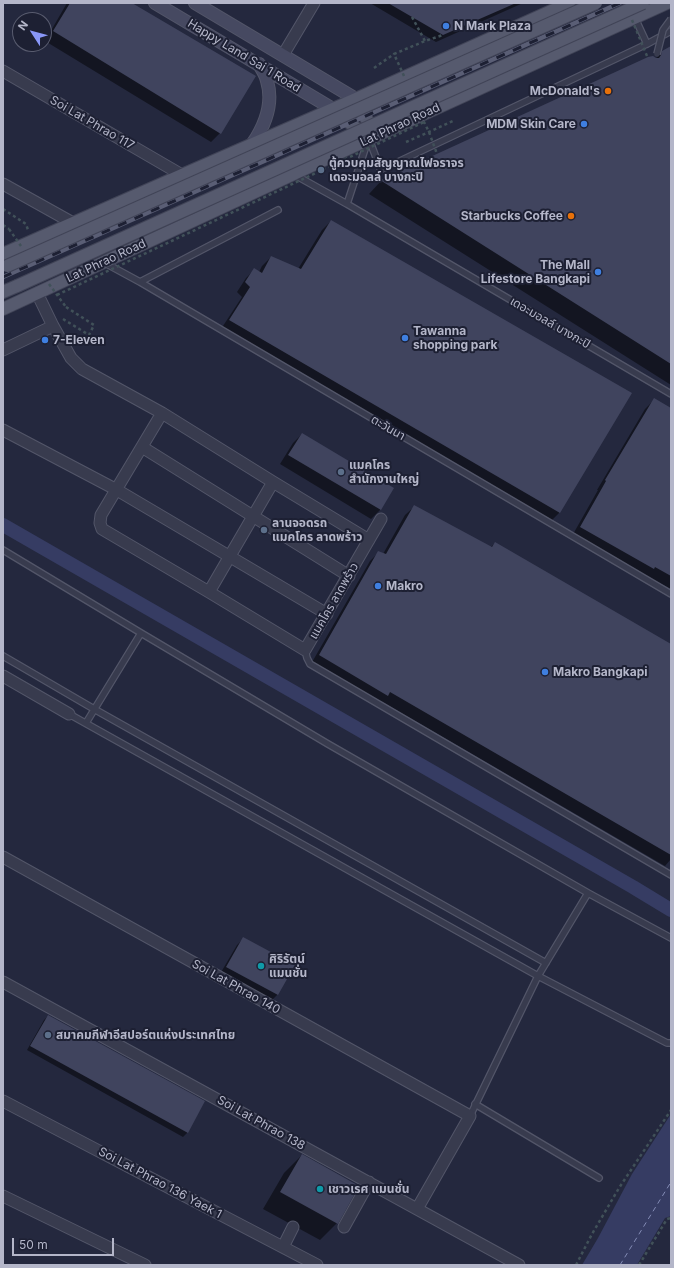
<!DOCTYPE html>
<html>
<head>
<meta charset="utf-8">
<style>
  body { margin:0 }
  #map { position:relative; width:674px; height:1268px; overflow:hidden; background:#24283e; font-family:Inter,sans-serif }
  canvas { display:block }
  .frame { position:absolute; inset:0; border:4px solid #b4b6c9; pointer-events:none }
  .north { position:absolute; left:12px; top:12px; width:40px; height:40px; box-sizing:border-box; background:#1d2033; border:1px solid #595c6f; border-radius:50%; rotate:306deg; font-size:11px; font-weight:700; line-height:16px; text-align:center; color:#b4b6c9 }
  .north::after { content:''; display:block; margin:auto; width:14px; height:18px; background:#8997f8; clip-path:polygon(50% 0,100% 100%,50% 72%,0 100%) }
  .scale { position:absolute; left:12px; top:1238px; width:102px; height:18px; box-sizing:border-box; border:2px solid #b4b6c9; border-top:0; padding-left:5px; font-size:12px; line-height:14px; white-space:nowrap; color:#b4b6c9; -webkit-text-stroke:3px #1d2033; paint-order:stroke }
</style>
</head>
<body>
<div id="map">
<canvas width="674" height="1268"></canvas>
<div class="frame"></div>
<div class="north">N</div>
<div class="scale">50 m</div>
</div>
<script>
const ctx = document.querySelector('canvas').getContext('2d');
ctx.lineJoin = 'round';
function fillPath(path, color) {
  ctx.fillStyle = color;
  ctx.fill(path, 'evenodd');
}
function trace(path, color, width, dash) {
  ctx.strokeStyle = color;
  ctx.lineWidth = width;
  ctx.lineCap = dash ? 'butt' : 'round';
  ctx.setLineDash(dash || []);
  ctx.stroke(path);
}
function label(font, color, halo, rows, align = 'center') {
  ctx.font = font + ' Inter,"Noto Sans Thai",sans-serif';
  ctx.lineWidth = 4;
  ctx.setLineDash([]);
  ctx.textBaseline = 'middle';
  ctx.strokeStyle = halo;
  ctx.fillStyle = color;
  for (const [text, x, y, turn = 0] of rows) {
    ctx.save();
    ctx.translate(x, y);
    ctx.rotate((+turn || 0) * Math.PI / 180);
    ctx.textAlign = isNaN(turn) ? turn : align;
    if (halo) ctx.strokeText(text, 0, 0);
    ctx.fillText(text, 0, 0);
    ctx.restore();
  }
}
fillPath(new Path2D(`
  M671,1114V1216L665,1218L637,1265H582L598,1238L632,1174Z`), '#363c63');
fillPath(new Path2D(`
  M67,3H130L254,76L220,133L211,142L45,41Z
  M370,3H523L436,42Z
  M671,47V385L369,194L381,181L653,57L655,59L663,52Z
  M331,221L630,394L559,513L550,522L221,329L242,297L237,292L246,278L255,269L259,272L262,266L271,257L298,269L322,230Z
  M654,400L671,410V589L646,576L644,578L572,536L598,490H597L645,409Z
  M302,434L393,488L380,510L371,519L280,464L293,443Z
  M414,507L490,548L495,543L671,645V859L665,866L381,701L378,704L311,664L370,561L379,552L383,554L405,515Z
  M244,938L278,994L271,1001L220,974L237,945Z
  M48,1016L203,1101L187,1133L183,1137L27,1050L44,1020Z
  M302,1155L337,1223L320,1240L263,1209L284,1173Z`), '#0007');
trace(new Path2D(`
  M3,525L633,887L671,910`), '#363c63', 14);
trace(new Path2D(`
  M620,1265L671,1182`), '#838bb5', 1, [5, 4]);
fillPath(new Path2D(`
  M70,3H132L256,76L221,134L53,31Z
  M388,3H516L443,35Z
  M671,46V364L380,180L648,57L653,56L656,58H659L661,55L662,51Z
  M331,220L632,393L560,513L229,320L250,287L245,282L254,268L262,273L271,256L301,269Z
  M654,398L671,408V576L655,567L654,569L580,527L606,481L605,480Z
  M302,433L394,488L381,510L288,455Z
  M414,505L492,547L495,542L671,644V855L390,692L388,696L319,655L378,551L386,554Z
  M243,937L295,965L278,995L226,967Z
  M48,1015L205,1101L188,1133L30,1046Z
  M302,1154L359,1186L338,1224L280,1192Z`), '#40445e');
const lane = new Path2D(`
  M635,18L647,44L671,31
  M369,139L380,168L383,169L647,44
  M368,140L347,204L671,394
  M295,175L347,204
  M105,263L140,282L671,594
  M140,282L278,210
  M3,550L141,633L328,744L588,893L538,976L470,1116
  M305,650L307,658L310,664L671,875
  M3,656L94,709L546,963
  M69,714L538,976L667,1043H671
  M86,723L141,633
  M588,893L671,938
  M475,1104L599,1178`);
const street = new Path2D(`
  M283,55L314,3
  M3,71L182,175
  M3,184L73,223
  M37,293L53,326L71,358L82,369L162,413L273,482L369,540
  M3,350L53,326
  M162,413L101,515L100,523L102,529L209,592L305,650L381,519
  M3,430L117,490L327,614
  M142,447L349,576
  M209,592L273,482
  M3,676L69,714
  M3,857L470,1116L417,1209
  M3,982L519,1265
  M3,1101L317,1265
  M3,1196L145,1265
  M344,1227L369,1182
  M283,1247L293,1227`);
const secondary = new Path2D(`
  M155,3L333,109
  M195,3L356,99
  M253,143C265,125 274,104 267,81C266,75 262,70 259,64`);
const primary = new Path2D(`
  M357,100L375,136
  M335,110L366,137
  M3,254L182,175L356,99L569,3
  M3,292L17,286
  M3,309L369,139L667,3`);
trace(lane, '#535669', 8);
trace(street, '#535669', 13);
trace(secondary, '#535669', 14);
trace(primary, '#414457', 14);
trace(new Path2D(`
  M412,17L425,41
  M374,68L394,54
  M406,142L429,132L453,121
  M3,209L26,224L28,230
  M3,225L9,229
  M63,319L89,335L94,325L66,307
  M576,1265L592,1234L619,1188L671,1110
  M639,1265L667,1219L671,1218`), '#415159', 2.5, [3, 3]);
trace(lane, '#383b4e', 5.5);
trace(street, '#383b4e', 11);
trace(secondary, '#464961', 12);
trace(primary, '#565a6e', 12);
const rail = new Path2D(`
  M3,277L620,3`);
trace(rail, '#5a5e75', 4.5);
trace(rail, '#1d2033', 3, [9]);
const laneBridge = new Path2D(`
  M657,54L663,30L671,19`);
const primaryBridge = new Path2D(`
  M7,266L596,3
  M17,286L643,3`);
trace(laneBridge, '#535669', 8, []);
trace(primaryBridge, '#414457', 14, []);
trace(new Path2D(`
  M632,20L647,56
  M404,76L394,54L425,41L443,35
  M421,116L429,132L437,154
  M9,229L21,246
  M49,284L66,307
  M57,295L424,122`), '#415159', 2.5, [3, 3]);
trace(laneBridge, '#383b4e', 5.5);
trace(primaryBridge, '#565a6e', 12);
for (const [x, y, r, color] of [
  [446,26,4,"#3f7fe0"],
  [608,91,4,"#e8710a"],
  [584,124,4,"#3f7fe0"],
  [321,170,4,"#5c6f8a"],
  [571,216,4,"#e8710a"],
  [598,272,4,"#3f7fe0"],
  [405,338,4,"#3f7fe0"],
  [45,340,4,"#3f7fe0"],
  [341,472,4,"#5c6f8a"],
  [264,530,4,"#5c6f8a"],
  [378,586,4,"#3f7fe0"],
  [545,672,4,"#3f7fe0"],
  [261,966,4,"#0f9aa8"],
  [48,1035,4,"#5c6f8a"],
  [320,1189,4,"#0f9aa8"]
]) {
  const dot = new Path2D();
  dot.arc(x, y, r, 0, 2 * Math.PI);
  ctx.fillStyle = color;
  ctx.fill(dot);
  trace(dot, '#1d2033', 1.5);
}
label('bold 12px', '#b4b6c9', '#1d2033', [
  ["N Mark Plaza",454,26],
  ["McDonald's",600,91,"right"],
  ["MDM Skin Care",576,124,"right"],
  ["ตู้ควบคุมสัญญาณไฟจราจร",329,163],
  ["เดอะมอลล์ บางกะปิ",329,177],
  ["Starbucks Coffee",563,216,"right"],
  ["The Mall",590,265,"right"],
  ["Lifestore Bangkapi",590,279,"right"],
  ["Tawanna",413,331],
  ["shopping park",413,345],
  ["7-Eleven",53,340],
  ["แมคโคร",349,465],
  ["สำนักงานใหญ่",349,479],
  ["ลานจอดรถ",272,523],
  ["แมคโคร ลาดพร้าว",272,537],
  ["Makro",386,586],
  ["Makro Bangkapi",553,672],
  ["ศิริรัตน์",269,959],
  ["แมนชั่น",269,973],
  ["สมาคมกีฬาอีสปอร์ตแห่งประเทศไทย",56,1035],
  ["เชาวเรศ แมนชั่น",328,1189]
], 'left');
label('12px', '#b4b6c9', '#1d2033', [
  ["Happy Land Sai 1 Road",244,56,31],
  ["Soi Lat Phrao 117",92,123,30],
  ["Lat Phrao Road",400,125,-25],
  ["Lat Phrao Road",106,261,-25],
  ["เดอะมอลล์ บางกะปิ",550,323,30],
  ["ตะวันนา",388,428,30],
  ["แมคโคร ลาดพร้าว",334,601,-60],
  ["Soi Lat Phrao 140",236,987,29],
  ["Soi Lat Phrao 138",261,1123,29],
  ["Soi Lat Phrao 136 Yaek 1",160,1183,28]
]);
</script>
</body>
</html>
